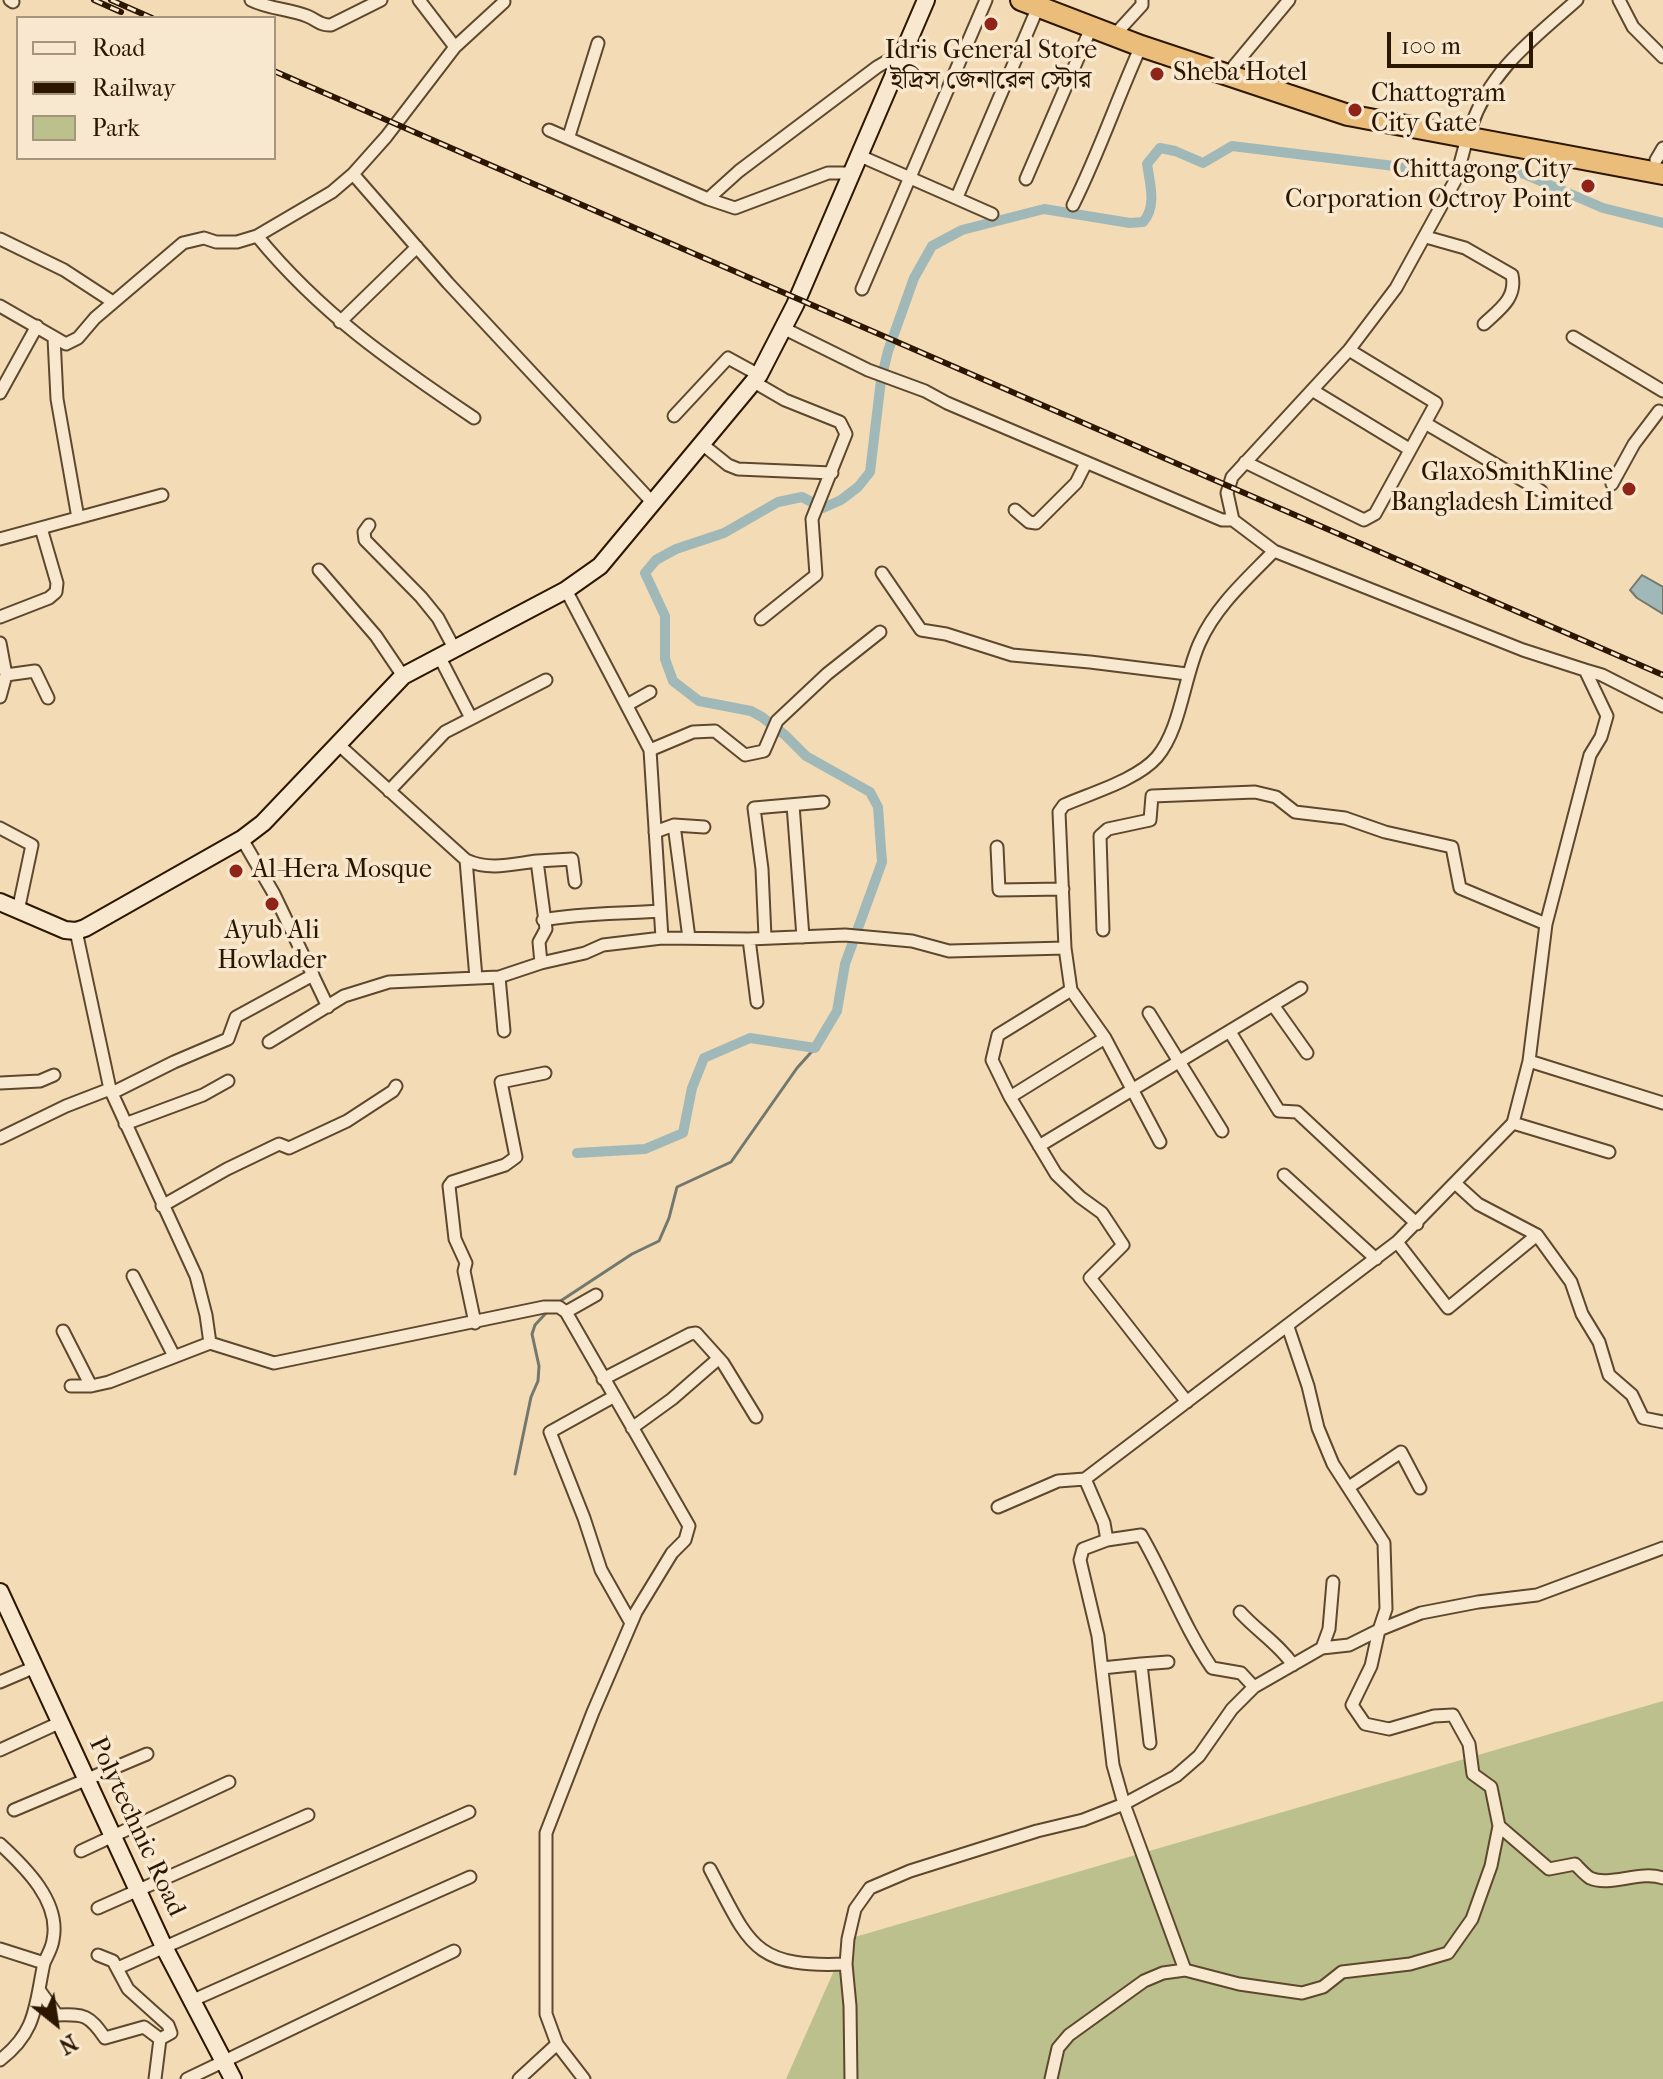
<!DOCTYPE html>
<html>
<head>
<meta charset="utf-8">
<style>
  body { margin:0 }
  #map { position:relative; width:1663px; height:2079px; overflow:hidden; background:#f3dcb5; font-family:"IM FELL French Canon",serif }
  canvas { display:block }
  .legend { position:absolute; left:16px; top:16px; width:260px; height:144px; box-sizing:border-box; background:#f7e8cf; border:2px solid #a6947c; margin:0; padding:10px 14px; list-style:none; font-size:24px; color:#2d1600 }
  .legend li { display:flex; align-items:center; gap:16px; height:40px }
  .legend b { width:40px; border:2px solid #a6947c }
  .north { position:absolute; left:16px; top:1983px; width:80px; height:80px; -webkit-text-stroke:6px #f7e8cf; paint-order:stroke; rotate:150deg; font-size:22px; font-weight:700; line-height:32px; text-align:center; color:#2d1600 }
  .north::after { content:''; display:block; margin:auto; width:28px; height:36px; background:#2d1600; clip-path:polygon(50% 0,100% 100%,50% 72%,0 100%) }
  .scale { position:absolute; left:1387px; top:32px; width:146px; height:36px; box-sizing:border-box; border:4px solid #2d1600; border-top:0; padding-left:10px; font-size:24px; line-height:28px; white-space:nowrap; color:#2d1600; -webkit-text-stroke:6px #f7e8cf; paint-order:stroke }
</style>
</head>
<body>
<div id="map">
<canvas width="1663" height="2079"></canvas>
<ul class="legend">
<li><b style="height:10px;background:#f7e8cf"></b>Road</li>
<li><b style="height:10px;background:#2d1600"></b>Railway</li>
<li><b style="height:22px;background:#bbc08d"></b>Park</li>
</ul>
<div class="north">N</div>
<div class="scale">100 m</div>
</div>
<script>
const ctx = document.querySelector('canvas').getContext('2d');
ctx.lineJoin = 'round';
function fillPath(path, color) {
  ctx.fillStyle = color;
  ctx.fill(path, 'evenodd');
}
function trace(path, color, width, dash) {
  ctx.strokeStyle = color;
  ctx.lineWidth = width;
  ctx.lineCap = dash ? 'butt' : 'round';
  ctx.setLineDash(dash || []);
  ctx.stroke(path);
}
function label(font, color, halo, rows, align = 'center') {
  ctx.font = font + ' "IM FELL French Canon","Noto Serif Bengali",serif';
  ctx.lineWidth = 7;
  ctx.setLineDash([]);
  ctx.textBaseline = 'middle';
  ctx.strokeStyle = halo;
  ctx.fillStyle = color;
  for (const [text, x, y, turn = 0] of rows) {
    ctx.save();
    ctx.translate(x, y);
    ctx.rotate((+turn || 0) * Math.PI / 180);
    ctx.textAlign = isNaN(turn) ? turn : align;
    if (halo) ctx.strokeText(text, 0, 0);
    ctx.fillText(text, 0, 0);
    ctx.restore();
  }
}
fillPath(new Path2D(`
  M1663,1701V2079H786L848,1939Z`), '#bbc08d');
const water = new Path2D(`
  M1642,575L1663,587V614L1637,598L1630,590Z`);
fillPath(water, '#a0b9b8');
trace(water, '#72786e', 2);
trace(new Path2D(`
  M559,1302L632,1254L659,1241L669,1218L677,1187L731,1162L797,1068L815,1048
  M515,1474L531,1397L538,1381L539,1366L532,1334L535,1325L547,1312`), '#72786e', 3);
trace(new Path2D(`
  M577,1153L645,1149L683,1133L692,1088L704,1058L750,1038L815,1048L837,1011L845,964L882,862L878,807L870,792L806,756L785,735L762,717L751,711L699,701L673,681L665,659V616L645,573L656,560L676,549L724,533L778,502L802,497L823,508L841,500L858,487L870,472L881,380L888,351L914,278L932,246L962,230L1044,209L1130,223L1143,222C1157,207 1150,184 1147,164L1160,148L1175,151L1203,163L1232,146L1443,172L1480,174L1510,168L1603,208L1663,223`), '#a0b9b8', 10);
const street = new Path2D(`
  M10,0L13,2
  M251,0C269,9 289,9 307,16C317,20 321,26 331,25L381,0
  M419,0L455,47
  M1619,0L1633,27L1663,57
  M1120,29L1142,5V0
  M1234,66L1289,0
  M1471,127C1490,70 1533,39 1577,0
  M549,130L708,199L735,208L828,173H851
  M569,136L598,43
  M858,155L992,214
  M1656,160L1663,148
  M353,174L448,283L652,502
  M1026,179L1091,28
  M957,197L1038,7
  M708,199L739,171L877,67L901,53
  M1073,205C1099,153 1117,99 1141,46
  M257,236C321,314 391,362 474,418
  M1426,237L1465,248L1512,275C1517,298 1500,309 1484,324
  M0,239L64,270L113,302
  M862,289L986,0
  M0,306L66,344L78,338L95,318L183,243L204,238L216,242H237L257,236L332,192L353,174L386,137L455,47L504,2
  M340,322L417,247
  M785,329L868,370L925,391L947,403L1222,520H1233L1274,551L1523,650L1585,670L1607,716L1601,737L1590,755L1546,924L1529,1061L1513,1123L1397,1242
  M1573,337L1663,391
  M54,338L57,399L78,518
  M754,382L785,400L840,422L846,434L812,519L816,575L761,619
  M1312,390L1409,449
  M0,393L37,326
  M674,416L728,358L759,375
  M1425,423L1541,491
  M702,444L728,465L738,469L832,473
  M1245,462L1364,520L1375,514L1436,403L1349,350
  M1612,484L1634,444L1659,411
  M1015,510L1029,522L1036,523L1076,483L1086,463
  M1233,520L1227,493L1232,477L1349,350L1396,288L1456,179L1467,138
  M369,525L364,532L365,540L421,597L438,618L454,648
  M0,539L162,495
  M319,570L376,636L403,676
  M882,573L921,630L946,634L1012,655L1090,662L1187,674
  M566,590L650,750L662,938
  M0,617L49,598L56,592L57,583L41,528
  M0,643L6,675L0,697
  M439,656L471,718
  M1585,670L1602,675L1663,706
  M6,675L35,671L48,698
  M627,705L650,692
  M339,745L466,860C489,871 513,864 537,861
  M650,750L693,732L715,731L745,755L764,751L777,721L827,674L880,632
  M389,791L445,732L546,680
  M793,805L803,937
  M674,825L689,938
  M0,828L32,845L18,911
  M655,832L674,825L704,827
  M242,839L274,894L328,1007
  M997,847L999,890L1063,889
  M466,860L476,978
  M575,882L572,859L537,861L546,929L539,942L541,963L585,953L603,945L662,938L749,939L845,935L912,941L949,951L1065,948
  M543,920C582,913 621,914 660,911
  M1103,930L1100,836L1108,829L1150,820L1152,796L1255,792L1276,797L1295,812L1345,818L1385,832L1452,847L1460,888L1546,924
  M76,931L110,1089L196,1276L206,1315L210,1343
  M765,937L762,869L754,808L823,802
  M749,939L757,1002
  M499,977L504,1031
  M1071,990L998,1035L992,1060L1010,1097L1105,1038
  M1273,1005L1307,1053
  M1149,1013L1222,1131
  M1230,1032L1279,1111L1297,1112L1417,1224
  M269,1042L344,996L389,982L499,977L541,963
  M1529,1061L1663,1103
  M0,1083L40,1081L54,1075
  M112,1093L174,1062L228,1039L236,1017L313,975
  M1010,1097L1056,1174L1080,1197L1102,1213L1123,1245L1090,1278L1187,1402
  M1513,1123L1609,1152
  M125,1124L203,1095L228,1081
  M0,1138L66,1106L110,1089
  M1160,1142L1105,1038L1071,990L1065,948L1059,812L1064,805C1091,793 1137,780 1157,757C1181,729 1184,676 1200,642C1216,606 1247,579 1274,551
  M1039,1146L1301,988
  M1284,1175L1376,1259
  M1456,1184L1478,1204L1537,1235L1571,1282L1582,1314L1599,1342L1609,1375L1632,1395L1643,1418L1663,1422
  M162,1206L227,1169L279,1144L289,1148L347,1121L393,1091L396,1086
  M133,1276L174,1356
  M566,1312L596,1295
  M475,1323L464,1271L466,1263L455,1239L449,1186L452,1182L505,1165L516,1157L501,1082L545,1073
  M1288,1327L1308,1386L1318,1428L1333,1464L1384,1543L1386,1609L1379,1630
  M63,1331L91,1386L109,1382L210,1343L274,1363L544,1307H559L566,1312L689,1526L685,1540L672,1553L636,1612L593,1712L546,1833V2014L557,2044L584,2079
  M603,1379L690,1334L696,1333L723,1363L756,1417
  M71,1386H91
  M613,1397L550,1432L584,1518L601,1570L631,1623
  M632,1428L672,1399L718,1359
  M1085,1479L1397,1242L1448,1308L1537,1235
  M1349,1487L1401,1452L1420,1488
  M998,1507L1058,1481L1085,1479L1104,1523L1107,1540L1083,1549L1080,1560L1098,1636L1113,1765L1124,1804L1176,1776L1199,1756L1232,1709L1254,1687L1322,1648L1349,1645L1379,1630L1371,1666L1352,1705L1365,1724L1389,1729L1434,1716L1453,1715L1469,1744L1473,1774L1491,1787L1499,1826L1549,1869L1575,1864C1579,1868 1585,1875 1590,1878C1610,1887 1640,1870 1663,1878
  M1107,1540L1141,1535C1166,1578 1184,1627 1212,1668L1241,1673L1254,1687
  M1240,1612C1257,1631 1279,1644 1293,1665
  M1379,1630L1421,1613L1478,1602L1537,1595L1663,1548
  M1322,1648L1329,1629L1333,1582
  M1141,1664L1168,1662
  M1102,1668L1141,1664L1150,1743
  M0,1682L35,1667
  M0,1750L61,1722
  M14,1810L147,1754
  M0,1844C25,1867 61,1902 53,1940C52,1948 47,1956 44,1963
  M81,1851L229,1782
  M710,1869C750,1945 753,1968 846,1964
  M98,1908L308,1815
  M0,1949L44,1963C35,2005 37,2032 0,2060
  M98,1955L113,1961L128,1989L168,2025L171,2033L160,2039
  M120,1967L469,1812
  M40,1991L57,2015C85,2014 89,2015 105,2038L144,2027L160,2039L155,2079
  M191,2001L470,1877
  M187,2079L454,1951
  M519,2079L557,2044
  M851,2079L850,2006L846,1964L848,1939L855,1909L870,1888L910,1871L1037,1831L1083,1820L1124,1804L1185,1970
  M1051,2079L1058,2048L1069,2035L1144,1981L1163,1973L1185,1970L1239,1984L1302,1993L1323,1987L1342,1972L1410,1964L1448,1953L1472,1919L1491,1866L1499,1826`);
const secondary = new Path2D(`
  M0,902L65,930L76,931L85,928L242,839L263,823L403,676L566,590L600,566L759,375L795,305L926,0
  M0,1592L164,1947L233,2079`);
const highway = new Path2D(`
  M1021,0L1141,46L1348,115L1663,174`);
trace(street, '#5e482d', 15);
trace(secondary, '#2d1600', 20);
trace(highway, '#2d1600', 24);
trace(street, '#f7e8cf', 11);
trace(secondary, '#f7e8cf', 16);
trace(highway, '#eabe7a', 20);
const rail = new Path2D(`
  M94,0L121,12
  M111,0L152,18
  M274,71L1663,675`);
trace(rail, '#2d1600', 6);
trace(rail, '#f7e8cf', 3, [9]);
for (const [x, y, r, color] of [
  [991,24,8,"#8f2418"],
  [1157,74,8,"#8f2418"],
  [1355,110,8,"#8f2418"],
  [1588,186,8,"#8f2418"],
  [1629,489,8,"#8f2418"],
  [236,871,8,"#8f2418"],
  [272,904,8,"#8f2418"]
]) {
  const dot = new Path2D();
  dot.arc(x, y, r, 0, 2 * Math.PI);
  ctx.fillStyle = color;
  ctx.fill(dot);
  trace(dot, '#f7e8cf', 3);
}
label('26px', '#2d1600', '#f7e8cf', [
  ["Idris General Store",991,52,"center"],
  ["ইদ্রিস জেনারেল স্টোর",991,82,"center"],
  ["Sheba Hotel",1173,74],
  ["Chattogram",1371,95],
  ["City Gate",1371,125],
  ["Chittagong City",1572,171,"right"],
  ["Corporation Octroy Point",1572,201,"right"],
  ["GlaxoSmithKline",1613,474,"right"],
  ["Bangladesh Limited",1613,504,"right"],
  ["Al-Hera Mosque",252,871],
  ["Ayub Ali",272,932,"center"],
  ["Howlader",272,962,"center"]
], 'left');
label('26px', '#2d1600', '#f7e8cf', [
  ["Polytechnic Road",136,1827,65]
]);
</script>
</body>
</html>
